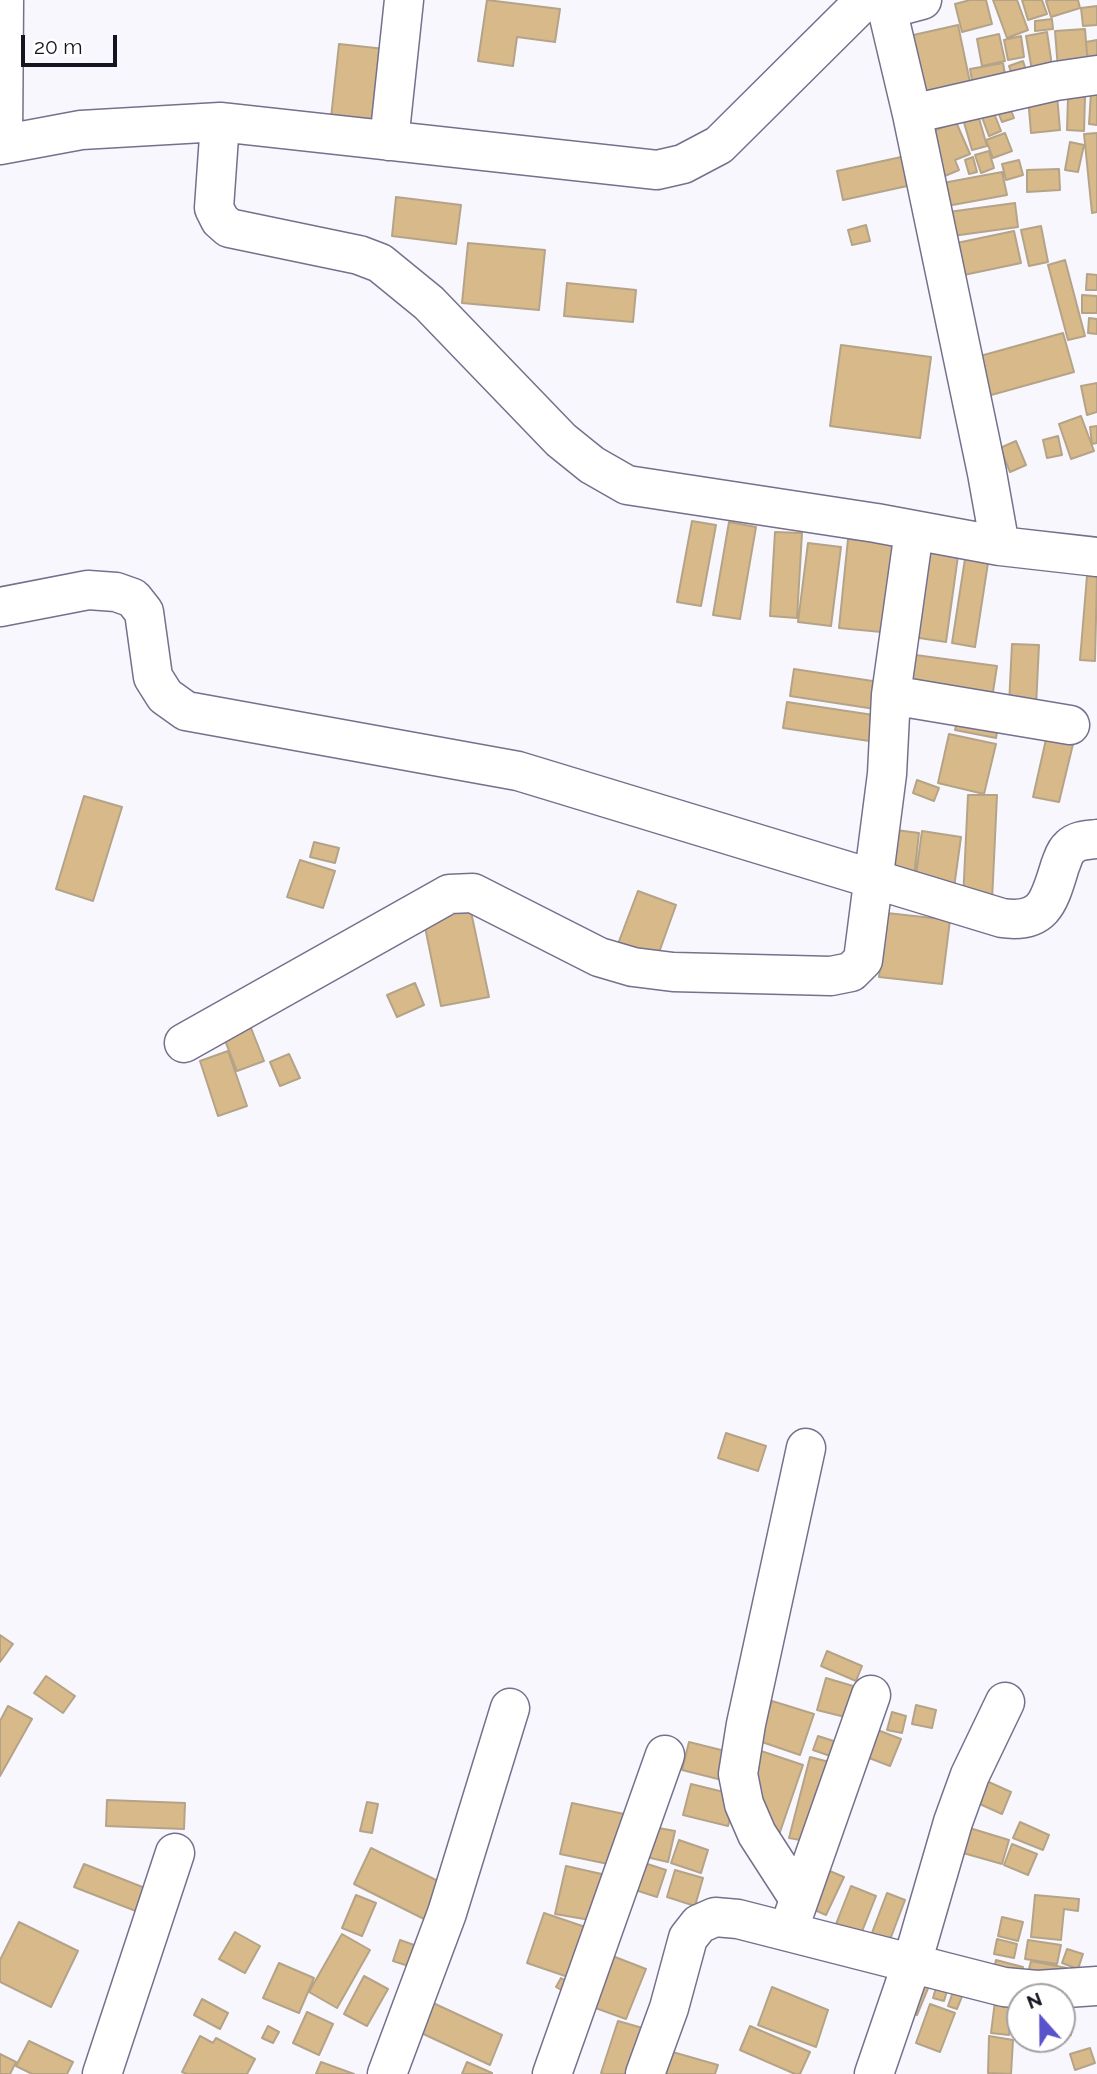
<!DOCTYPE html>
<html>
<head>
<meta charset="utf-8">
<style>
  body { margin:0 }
  #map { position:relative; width:1097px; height:2074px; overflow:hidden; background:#f8f7fe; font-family:Raleway,sans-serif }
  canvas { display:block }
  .north { position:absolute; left:1006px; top:1983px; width:70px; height:70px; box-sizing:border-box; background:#fff; border:2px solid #a2a1a5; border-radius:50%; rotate:339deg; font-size:19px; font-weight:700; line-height:28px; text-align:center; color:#16141e }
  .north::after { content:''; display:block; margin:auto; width:24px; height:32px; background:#5853cb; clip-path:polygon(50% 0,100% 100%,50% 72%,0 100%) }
  .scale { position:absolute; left:21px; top:35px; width:96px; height:32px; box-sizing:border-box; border:4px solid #16141e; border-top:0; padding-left:9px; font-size:21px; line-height:24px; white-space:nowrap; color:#16141e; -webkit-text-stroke:5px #fff; paint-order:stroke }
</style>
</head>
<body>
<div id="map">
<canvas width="1097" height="2074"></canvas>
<div class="north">N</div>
<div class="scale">20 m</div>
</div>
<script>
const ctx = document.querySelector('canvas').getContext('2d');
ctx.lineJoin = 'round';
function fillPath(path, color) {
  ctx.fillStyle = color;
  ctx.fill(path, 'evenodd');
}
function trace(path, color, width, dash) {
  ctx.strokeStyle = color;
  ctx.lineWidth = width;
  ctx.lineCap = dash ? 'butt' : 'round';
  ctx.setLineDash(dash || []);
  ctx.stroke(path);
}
const building = new Path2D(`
  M487,0L560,9L555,42L517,37L513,66L478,61Z
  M970,0H986L992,24L962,32L955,4Z
  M993,0H1017L1028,30L1007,38Z
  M1022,0H1042L1047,14L1028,20Z
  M1050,0H1078L1080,8L1051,17L1046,1Z
  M1097,6V25L1083,26L1081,8Z
  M1052,19L1053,29L1035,31V21Z
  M958,25L972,92L915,105L900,38Z
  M1085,29L1088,67L1058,69L1055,31Z
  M1047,32L1054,79L1034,82L1026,36Z
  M999,34L1005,61L982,66L977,39Z
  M1021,36L1024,57L1008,60L1004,40Z
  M1097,40V72L1089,73L1086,42Z
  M339,44L385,49L379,134L330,127Z
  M1023,61L1031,85L1017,90L1009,66Z
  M1003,63L1008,91L975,97L970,69Z
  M1091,93H1097V125L1089,124Z
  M1057,95L1060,130L1031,133L1028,97Z
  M1068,97H1085L1084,131L1067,130Z
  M992,108L1001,131L989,136L980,112Z
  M1010,108L1014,118L1002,122L998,112Z
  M978,115L987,146L972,150L963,119Z
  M956,122L970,154L955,160L959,170L940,178L923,135Z
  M1005,133L1012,151L993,158L986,140Z
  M1097,133V212L1092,213L1084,134Z
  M1070,142L1084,145L1078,172L1065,170Z
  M989,151L994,168L981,173L975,155Z
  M915,154L921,183L843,200L837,171Z
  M973,157L977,172L969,174L965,160Z
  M1019,160L1023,175L1006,180L1002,164Z
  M1059,169L1060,190L1027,192V170Z
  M1002,172L1007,195L936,208L932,185Z
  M396,197L461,205L456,244L392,236Z
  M1015,203L1018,227L945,237L941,213Z
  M866,225L870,241L852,245L848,230Z
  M1041,226L1048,262L1029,266L1021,230Z
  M1014,231L1021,263L959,276L952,244Z
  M468,243L545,250L539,310L462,303Z
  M1065,260L1085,336L1068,340L1048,265Z
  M1087,274L1097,275V290H1086Z
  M567,283L636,290L633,322L564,316Z
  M1082,295L1097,296V313H1082Z
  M1089,318L1097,319V334L1088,333Z
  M1063,333L1074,372L984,397L973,358Z
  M841,345L931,357L920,438L830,426Z
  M1097,383V412L1087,415L1081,386Z
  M1081,416L1094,451L1071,459L1059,424Z
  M1097,426V443L1092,444L1090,427Z
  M1058,436L1062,455L1047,458L1043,440Z
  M1016,441L1026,465L1010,472L1000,448Z
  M692,521L716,525L701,606L677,602Z
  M729,522L756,527L740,619L713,615Z
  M775,532L802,533L797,618L770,616Z
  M848,539L901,544L892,633L839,628Z
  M808,543L841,547L831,626L798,622Z
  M918,551L958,556L946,642L906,636Z
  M965,559L988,563L975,647L952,643Z
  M1087,576L1097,577L1095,661L1080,660Z
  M1012,644L1039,645L1036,706L1009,705Z
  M908,654L997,666L992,698L904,685Z
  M794,669L879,682L875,709L790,696Z
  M787,702L880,716L876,742L783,728Z
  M958,718L998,726L996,738L955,730Z
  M949,734L996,744L984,794L938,783Z
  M1047,735L1074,740L1059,802L1033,797Z
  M917,780L939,788L934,801L913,793Z
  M968,795H997L992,901L963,900Z
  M84,796L122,807L93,901L56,889Z
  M896,830L919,833L913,885L890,883Z
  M922,831L961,837L953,895L914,889Z
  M314,842L339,848L335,863L310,857Z
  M300,860L335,871L323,908L287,897Z
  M638,891L676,905L657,958L618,944Z
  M470,907L489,997L441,1006L423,917Z
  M887,913L950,920L942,984L879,977Z
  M415,983L424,1005L397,1017L387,995Z
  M251,1028L264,1061L237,1071L224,1038Z
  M228,1051L247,1106L218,1116L200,1061Z
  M289,1054L300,1078L280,1086L270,1062Z
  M726,1433L766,1446L758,1471L718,1458Z
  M0,1635L13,1644L0,1662Z
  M827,1651L862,1666L856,1681L821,1666Z
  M46,1676L75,1696L63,1713L34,1693Z
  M826,1678L853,1686L845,1717L817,1710Z
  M772,1701L814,1714L800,1755L759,1741Z
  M916,1705L936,1710L932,1728L912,1724Z
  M8,1706L32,1719L0,1776V1721Z
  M892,1712L906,1716L902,1733L887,1730Z
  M875,1729L901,1739L890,1766L864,1756Z
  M818,1736L843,1744L839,1759L813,1750Z
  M689,1742L733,1753L726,1781L682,1770Z
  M761,1751L803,1765L780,1832L750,1813Z
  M810,1757L841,1765L812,1842L789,1838Z
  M982,1779L1011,1792L1002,1814L973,1801Z
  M691,1784L736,1795L728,1826L683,1815Z
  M107,1800L185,1803L184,1829L106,1826Z
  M367,1802L378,1804L372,1833L360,1831Z
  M572,1803L624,1814L613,1865L560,1854Z
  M1020,1822L1049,1835L1043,1850L1013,1838Z
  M648,1826L675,1831L668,1862L642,1856Z
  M963,1826L1009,1840L1002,1864L956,1851Z
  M679,1840L708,1850L701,1873L671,1863Z
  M1012,1844L1037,1854L1028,1875L1004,1865Z
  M371,1848L442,1883L424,1919L354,1884Z
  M635,1860L666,1870L657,1897L626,1887Z
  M84,1864L150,1890L141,1913L74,1887Z
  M566,1866L615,1877L602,1922L555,1914Z
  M825,1869L844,1877L826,1915L808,1907Z
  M675,1870L703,1878L695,1906L667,1897Z
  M851,1886L876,1896L861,1934L836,1924Z
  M887,1893L905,1900L888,1945L870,1938Z
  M356,1895L376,1903L362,1936L342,1928Z
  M1035,1895L1079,1899L1078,1911L1064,1909L1061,1940L1031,1937Z
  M544,1913L594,1930L577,1980L527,1963Z
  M1002,1917L1023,1922L1018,1941L998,1936Z
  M19,1922L78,1951L51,2007L0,1982V1960Z
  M235,1932L260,1946L245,1973L219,1959Z
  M342,1934L370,1950L337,2008L309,1992Z
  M997,1939L1017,1944L1014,1958L994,1954Z
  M400,1940L428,1950L421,1970L393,1961Z
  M1028,1940L1061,1945L1057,1964L1025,1959Z
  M1067,1949L1083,1954L1078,1969L1062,1963Z
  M610,1955L646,1969L626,2019L590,2006Z
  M996,1960L1023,1967L1018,1984L992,1978Z
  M1031,1961L1067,1968L1064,1984L1027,1977Z
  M279,1963L314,1978L299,2013L263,1998Z
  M364,1976L388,1989L367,2026L344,2014Z
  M561,1978L579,1988L574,1997L556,1987Z
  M923,1978L931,1981L917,2015L909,2012Z
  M938,1981L949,1984L944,2001L933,1998Z
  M955,1986L965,1989L957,2009L948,2006Z
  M772,1987L828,2010L816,2047L758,2025Z
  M202,1999L228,2013L220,2029L194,2015Z
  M1062,2000H1068L1071,2035L1062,2036Z
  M995,2001L1012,2003L1009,2035L991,2033Z
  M1019,2001H1020V2035L1013,2033Z
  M431,2002L502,2035L490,2065L417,2031Z
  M930,2004L955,2013L940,2052L916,2043Z
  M307,2012L333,2024L319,2055L293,2043Z
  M618,2021L646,2029L632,2074H604L601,2073Z
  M268,2026L279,2032L273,2043L262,2038Z
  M750,2026L810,2052L800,2074H795L740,2050Z
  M200,2036L213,2043L216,2038L255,2059L247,2074H187L182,2072Z
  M989,2036L1013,2040L1011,2074L988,2073Z
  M29,2041L73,2062L67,2074H32L16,2066Z
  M1090,2048L1095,2063L1075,2070L1070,2054Z
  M662,2049L718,2065L715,2074H655Z
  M0,2054L16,2062L10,2074H0Z
  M321,2062L354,2074H316Z
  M467,2062L492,2073V2074H462Z`);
fillPath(building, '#d8ba8a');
trace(building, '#b5a387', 2);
const minor = new Path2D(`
  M885,0L912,114L987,473L1000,546
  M888,9L922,0
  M912,114L1056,81L1097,75
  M220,122L214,208L220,220L229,228L359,255L380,263L429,303L561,440L592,465L627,485L876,523L1000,546L1097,557
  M389,141L404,0
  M3,144L4,0
  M0,145L81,130L220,122L657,170L683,164L719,145L865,0
  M0,607L88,590L116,592L133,598L144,612L153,677L165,696L186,711L518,771L1002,918C1044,924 1049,902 1060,866C1063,859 1064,852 1070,847C1077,840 1088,840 1097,839
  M891,695L1070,725
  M184,1043L449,894L473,893L599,957L633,967L673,972L831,976L851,972L863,960L887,774L891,695L914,531
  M799,1899L757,1834L744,1804L738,1774L746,1724L806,1448
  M793,1917L871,1695
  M102,2074L175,1853
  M387,2074L447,1913L510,1708
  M552,2074L665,1755
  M645,2074L669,2008L688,1938L699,1924L715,1917L738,1919L1004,1987L1037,1990L1097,1986
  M874,2074L912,1963L953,1822L970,1775L1005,1702`);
trace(minor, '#75708c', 41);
trace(minor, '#fff', 38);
</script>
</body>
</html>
